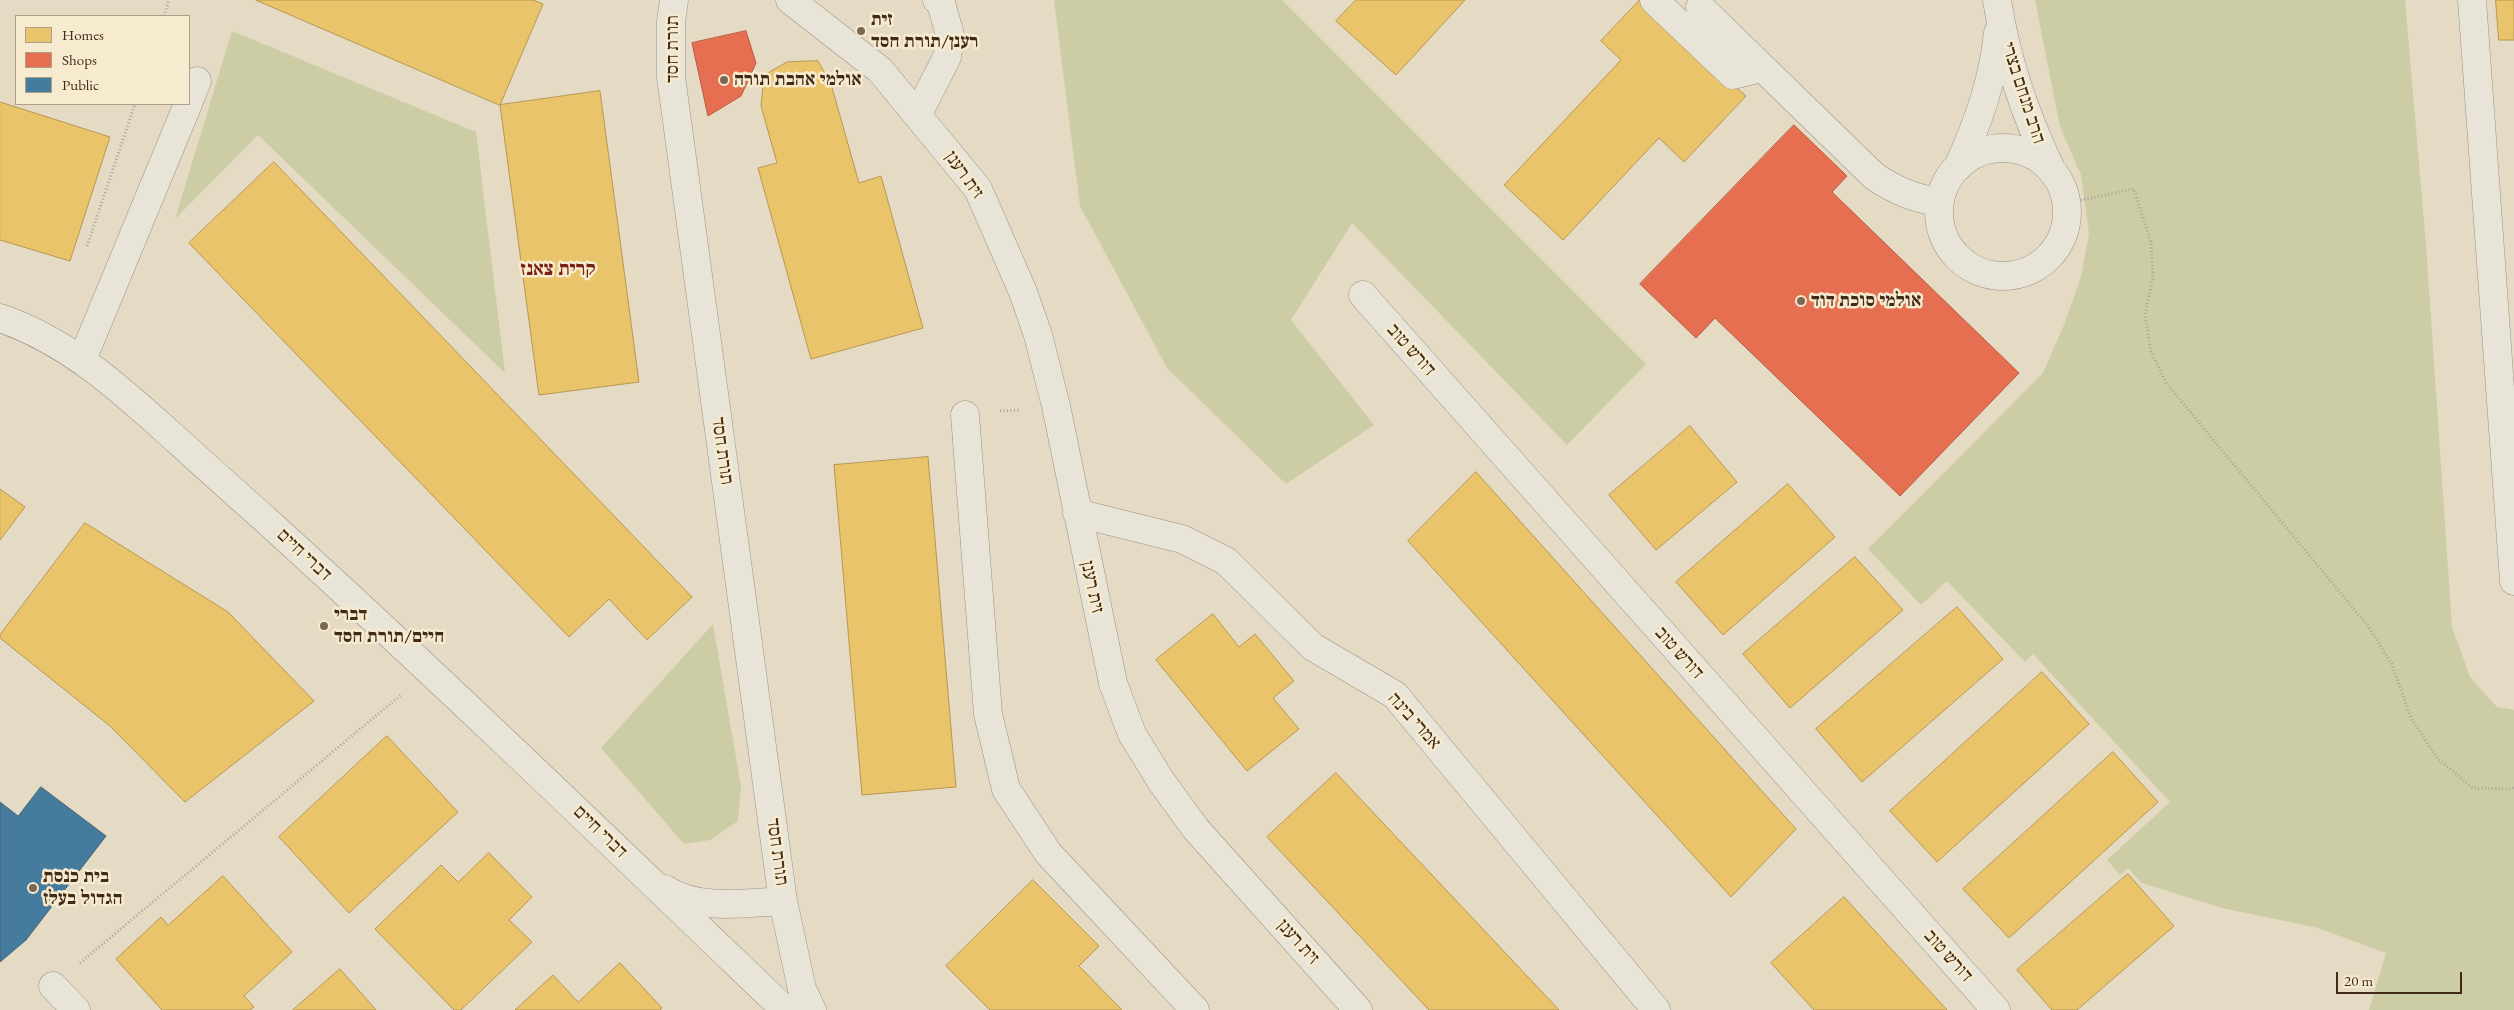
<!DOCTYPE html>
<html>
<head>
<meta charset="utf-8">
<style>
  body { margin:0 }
  #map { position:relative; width:2514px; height:1010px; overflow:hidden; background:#e5dac3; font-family:"EB Garamond",serif }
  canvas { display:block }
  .legend { position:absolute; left:15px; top:15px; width:175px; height:90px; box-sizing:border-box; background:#f7ebcf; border:1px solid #ae9e86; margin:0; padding:6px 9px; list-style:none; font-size:15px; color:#412b18 }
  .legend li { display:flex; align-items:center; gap:10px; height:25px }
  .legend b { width:25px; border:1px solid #ae9e86 }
  .scale { position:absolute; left:2336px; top:972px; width:126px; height:22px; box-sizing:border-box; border:2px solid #412b18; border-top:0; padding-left:6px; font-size:15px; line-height:18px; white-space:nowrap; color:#412b18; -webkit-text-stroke:4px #f7ebcf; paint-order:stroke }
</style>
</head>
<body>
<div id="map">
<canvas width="2514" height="1010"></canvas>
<ul class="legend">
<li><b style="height:14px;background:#e9c46a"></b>Homes</li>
<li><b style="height:14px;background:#e76f51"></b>Shops</li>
<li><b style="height:14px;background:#457b9d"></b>Public</li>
</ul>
<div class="scale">20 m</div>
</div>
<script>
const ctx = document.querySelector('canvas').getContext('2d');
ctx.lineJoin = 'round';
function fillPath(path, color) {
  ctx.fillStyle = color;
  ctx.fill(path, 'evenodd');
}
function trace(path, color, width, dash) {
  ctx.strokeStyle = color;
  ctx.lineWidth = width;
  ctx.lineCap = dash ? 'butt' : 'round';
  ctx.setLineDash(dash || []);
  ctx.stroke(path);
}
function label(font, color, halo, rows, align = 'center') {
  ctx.font = font + ' "EB Garamond","Frank Ruhl Libre",serif';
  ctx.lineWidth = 5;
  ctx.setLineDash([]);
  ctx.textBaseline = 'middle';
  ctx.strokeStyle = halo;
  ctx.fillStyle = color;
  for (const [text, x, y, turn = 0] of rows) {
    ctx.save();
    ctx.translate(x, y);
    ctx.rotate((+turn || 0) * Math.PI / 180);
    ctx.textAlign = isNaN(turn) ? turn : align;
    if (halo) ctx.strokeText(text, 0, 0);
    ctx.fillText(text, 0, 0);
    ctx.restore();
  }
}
fillPath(new Path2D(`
  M1054,0H1282L1646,364L1567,445L1352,223L1291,320L1374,425L1286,484L1167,368L1080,206Z
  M2035,0H2405L2426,245L2452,627L2470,677L2497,707L2514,710V1010H2369L2386,953L2318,928L2222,908L2142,883L2128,868L2120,875L2107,860L2170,802L2033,654L2025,662L1947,581L1921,605L1868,549L2043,373L2064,325L2081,277L2089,234L2081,175L2060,127Z
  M232,31L476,132L505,373L258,135L175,219Z
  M713,624L741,787L738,821L710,840L684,844L601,748Z`), '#cdcda5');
const homes = new Path2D(`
  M256,0H533L543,4L500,105Z
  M1356,0H1465L1396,75L1336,21Z
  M1640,0L1746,96L1684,162L1659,138L1563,240L1504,185L1621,60L1601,41Z
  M2496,0H2514V40H2499Z
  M818,61L831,84L859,183L881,176L923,328L811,359L758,168L777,163L761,106L764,75L787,62Z
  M600,91L639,382L539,395L500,105Z
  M0,102L110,137L70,261L0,240Z
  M274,162L692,597L647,640L609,599L569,637L189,243Z
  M1690,426L1737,482L1656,550L1609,495Z
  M928,457L956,787L862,795L834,465Z
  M1476,472L1796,829L1731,897L1408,541Z
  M1788,484L1835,537L1723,635L1676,582Z
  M0,489L25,507L0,540Z
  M85,523L228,612L314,701L185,802L110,726L0,638V635Z
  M1855,557L1903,610L1790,708L1743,654Z
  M1957,607L2003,659L1862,782L1816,729Z
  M1213,614L1239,647L1255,634L1294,681L1273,698L1299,729L1247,771L1156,660Z
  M2042,672L2089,724L1937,862L1890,811Z
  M387,736L458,812L349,913L279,837Z
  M2113,752L2158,802L2009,938L1963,889Z
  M1336,773L1368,807L1559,1010H1429L1267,837Z
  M489,853L532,897L509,920L532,942L461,1010H454L375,929L441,865L458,882Z
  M2128,874L2174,926L2077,1010H2052L2017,970Z
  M223,876L292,952L244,996L254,1007L250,1010H162L116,959L161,917L168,925Z
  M1033,880L1099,946L1079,966L1122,1010H990L946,966Z
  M1844,897L1947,1010H1814L1771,963Z
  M620,963L662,1008L660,1010H515L553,975L578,1002Z
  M340,969L376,1010H293Z`);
fillPath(homes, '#e9c46a');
trace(homes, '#b79651', 1);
const shops = new Path2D(`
  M746,31L756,63L741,96L708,116L692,43Z
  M1794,125L1847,176L1832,192L2019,373L1900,496L1715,318L1696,338L1640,284Z`);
fillPath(shops, '#e76f51');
trace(shops, '#b55b40', 1);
const public = new Path2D(`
  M41,787L106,836L26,940L0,962V802L18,816Z`);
fillPath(public, '#457b9d');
trace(public, '#446375', 1);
const minor = new Path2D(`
  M674,0L671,22V77L783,901L802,989L812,1010
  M790,0L880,70L978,189L1023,292L1038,335L1056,406L1113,683L1132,734L1161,781L1195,828L1358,1010
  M1654,0L1733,75L1762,68
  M1997,0C2006,59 2025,114 2050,167
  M2472,0L2514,581
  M1700,7L1874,176C1894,190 1914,199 1940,202
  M189,101L197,81
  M918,114L947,57L950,35L941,3L937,0
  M1939 212a64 64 0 1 1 128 0a64 64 0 1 1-128 0Z
  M1958,167C1978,123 1993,81 1998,33
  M1363,295L1996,1010
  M0,318C67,341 117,386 169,433C201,462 234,492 267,521C443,681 614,846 785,1010
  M82,360L188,104
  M965,415L988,714L1006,789L1048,853L1195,1010
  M1077,513L1182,539L1226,561L1313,647L1395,695L1656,1010
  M665,889C697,911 747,903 783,901
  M53,986L76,1010`);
trace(minor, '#9b9283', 29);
trace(new Path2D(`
  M164,16L169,0
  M2067,203L2134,189L2151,243L2153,279L2145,314L2151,352L2167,384L2368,626L2392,664L2411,718L2437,758L2473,788L2511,789L2514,787
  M87,246L135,104
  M1000,411L1019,410
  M80,963L402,694`), '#aba49a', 3, [1, 2.5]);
trace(minor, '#e9e4d8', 28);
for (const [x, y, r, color] of [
  [861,31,5,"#7a6854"],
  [724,80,5,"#7a6854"],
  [1801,301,5,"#7a6854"],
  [324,626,5,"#7a6854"],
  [33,888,5,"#7a6854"]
]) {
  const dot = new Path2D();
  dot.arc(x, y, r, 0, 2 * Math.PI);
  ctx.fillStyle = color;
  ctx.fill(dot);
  trace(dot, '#f7ebcf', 2);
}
label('bold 19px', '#412b18', '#f7ebcf', [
  ["זית",871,20],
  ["רענן/תורת חסד",871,42],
  ["אולמי אהבת תורה",734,80],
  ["אולמי סוכת דוד",1811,301],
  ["דברי",334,615],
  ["חיים/תורת חסד",334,637],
  ["בית כנסת",43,877],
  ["הגדול בעלז",43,899]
], 'left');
label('19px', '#412b18', '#f7ebcf', [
  ["תורת חסד",673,49,-90],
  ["הרב מנחם בצרי",2023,93,72],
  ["זית רענן",964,175,55],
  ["דורש טוב",1411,350,48],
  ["תורת חסד",722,451,82],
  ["דברי חיים",304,555,43],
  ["זית רענן",1092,587,78],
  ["דורש טוב",1679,653,48],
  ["אמרי בינה",1414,721,48],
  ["דברי חיים",600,832,44],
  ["תורת חסד",777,852,82],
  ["זית רענן",1298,942,48],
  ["דורש טוב",1948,956,48]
]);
label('bold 20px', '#7a1f14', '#f7ebcf', [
  ["קרית צאנז",558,270]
]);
</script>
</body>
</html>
